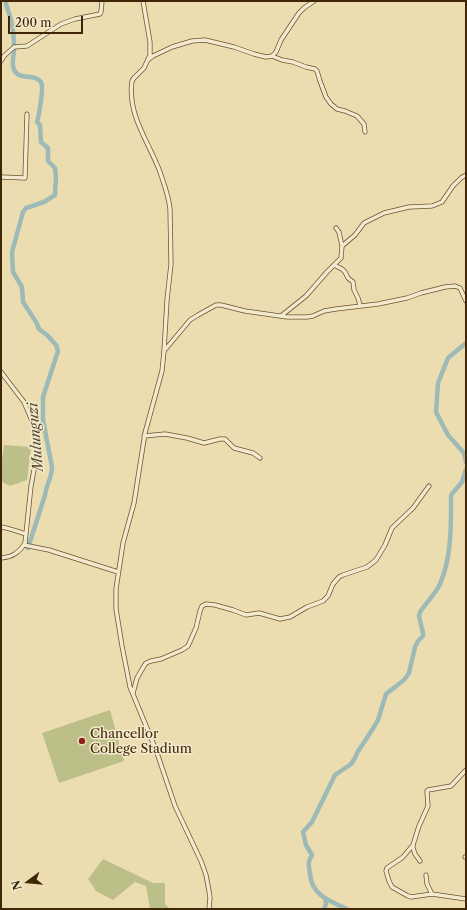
<!DOCTYPE html>
<html>
<head>
<meta charset="utf-8">
<style>
  body { margin:0 }
  #map { position:relative; width:467px; height:910px; overflow:hidden; background:#ecddb1; font-family:"Libre Caslon Text",serif }
  canvas { display:block }
  .frame { position:absolute; inset:0; border:2px solid #3e2607; pointer-events:none }
  .north { position:absolute; left:8px; top:862px; width:40px; height:40px; -webkit-text-stroke:3px #f3e9cc; paint-order:stroke; rotate:254deg; font-size:11px; font-weight:700; line-height:16px; text-align:center; color:#3e2607 }
  .north::after { content:''; display:block; margin:auto; width:14px; height:18px; background:#3e2607; clip-path:polygon(50% 0,100% 100%,50% 72%,0 100%) }
  .scale { position:absolute; left:8px; top:16px; width:75px; height:18px; box-sizing:border-box; border:2px solid #3e2607; border-top:0; padding-left:5px; font-size:12px; line-height:14px; white-space:nowrap; color:#3e2607; -webkit-text-stroke:3px #f3e9cc; paint-order:stroke }
</style>
</head>
<body>
<div id="map">
<canvas width="467" height="910"></canvas>
<div class="frame"></div>
<div class="north">N</div>
<div class="scale">200 m</div>
</div>
<script>
const ctx = document.querySelector('canvas').getContext('2d');
ctx.lineJoin = 'round';
function fillPath(path, color) {
  ctx.fillStyle = color;
  ctx.fill(path, 'evenodd');
}
function trace(path, color, width, dash) {
  ctx.strokeStyle = color;
  ctx.lineWidth = width;
  ctx.lineCap = dash ? 'butt' : 'round';
  ctx.setLineDash(dash || []);
  ctx.stroke(path);
}
function label(font, color, halo, rows, align = 'center') {
  ctx.font = font + ' "Libre Caslon Text",serif';
  ctx.lineWidth = 3;
  ctx.setLineDash([]);
  ctx.textBaseline = 'middle';
  ctx.strokeStyle = halo;
  ctx.fillStyle = color;
  for (const [text, x, y, turn = 0] of rows) {
    ctx.save();
    ctx.translate(x, y);
    ctx.rotate((+turn || 0) * Math.PI / 180);
    ctx.textAlign = isNaN(turn) ? turn : align;
    if (halo) ctx.strokeText(text, 0, 0);
    ctx.fillText(text, 0, 0);
    ctx.restore();
  }
}
fillPath(new Path2D(`
  M4,445L31,447L27,480L10,486L1,481V467Z
  M110,710L124,761L59,783L42,733Z
  M103,859L153,883H165V904L170,909H150L146,886L135,882L113,900L96,891L88,879Z`), '#bdbf88');
trace(new Path2D(`
  M6,1V4C8,11 11,18 12,25C14,33 14,42 14,50C14,55 12,61 13,66C16,83 34,72 41,82C44,87 39,115 37,122L40,125L41,142L48,148V161L55,168L56,177L55,195L44,202L26,208L23,212L12,252L13,272L22,287L23,302L36,322L39,329L47,335L56,345L58,351L43,397V420L52,467C52,478 46,485 45,495L28,548
  M466,343L448,358L438,383L436,412L448,435L464,453L466,462
  M324,909L326,904L325,898
  M347,909C330,901 312,896 310,874C309,865 307,863 312,855L306,845L303,832L312,822L335,775L351,764L355,758L357,753L374,727L378,720L386,694L404,680L409,673L415,647L418,641L423,636V633L419,616L420,612C426,603 436,593 440,584C452,556 451,525 451,495L462,482L466,469`), '#9dbab6', 4.5);
const minor = new Path2D(`
  M143,1L150,42V55L144,68L134,78L132,81C127,115 149,142 160,172C164,184 169,197 170,209L171,264L167,300L164,351L162,371L145,433L134,503L123,543L116,589V609L122,646L130,687L156,750L175,806L201,861L206,875L209,891L210,898L209,909
  M272,56L276,52L281,40L299,13L304,8L314,1
  M149,59L153,56L172,47L192,41L205,40L234,47L254,54L266,57L272,56L282,60L293,62L306,67L315,69L317,71L320,81L326,97L331,104L337,109L345,111L357,116L364,124L365,132
  M1,61L4,56L14,47L27,46L61,24L75,19L100,14L101,12L102,1
  M1,177L25,178L27,114
  M336,228L339,232L342,246
  M334,265L342,269L345,272L348,278L353,282L354,290L358,298L360,305
  M281,316L306,296L327,272L341,258L342,246L355,235L364,223L384,213L409,207L432,206L442,202L444,199L453,186L461,178L466,175
  M164,351L190,320L198,315L216,305H221L245,311L287,317H307L313,316L324,311L336,309L378,304L407,298L421,293L445,287L455,286L460,288L466,301
  M1,372L24,402L36,430L37,444V454L31,486L25,543C19,553 12,557 1,558
  M144,436L165,434L187,438L204,443L220,439H225L234,448L253,453L260,458
  M1,527C10,528 18,532 26,534
  M24,545L49,550L118,572
  M133,693L137,678L144,666L146,663L151,661L161,659L182,650L188,646L196,628L200,611L202,606L206,604L215,605L233,610L246,615L259,613L280,619L290,617L307,607L323,601L328,596L333,584L339,577L343,575L367,567L376,560L385,545L392,528L413,508L429,486
  M413,845L403,857L387,868L386,871L389,881L392,887L408,896L411,897L432,894L466,899
  M465,857H466
  M420,861L415,854L413,848V845L419,826L428,806L427,791L428,790L451,786L466,770
  M426,875L427,884L432,894`);
trace(minor, '#6a5432', 5);
trace(minor, '#f3e9cc', 3.5);
for (const [x, y, r, color] of [
  [82,741,4,"#8f2418"]
]) {
  const dot = new Path2D();
  dot.arc(x, y, r, 0, 2 * Math.PI);
  ctx.fillStyle = color;
  ctx.fill(dot);
  trace(dot, '#f3e9cc', 1.5);
}
label('13px', '#3e2607', '#f3e9cc', [
  ["Chancellor",90,734],
  ["College Stadium",90,749]
], 'left');
label('italic 14px', '#564b33', '#f3e9cc', [
  ["Mulunguzi",36,437,-95]
]);
</script>
</body>
</html>
